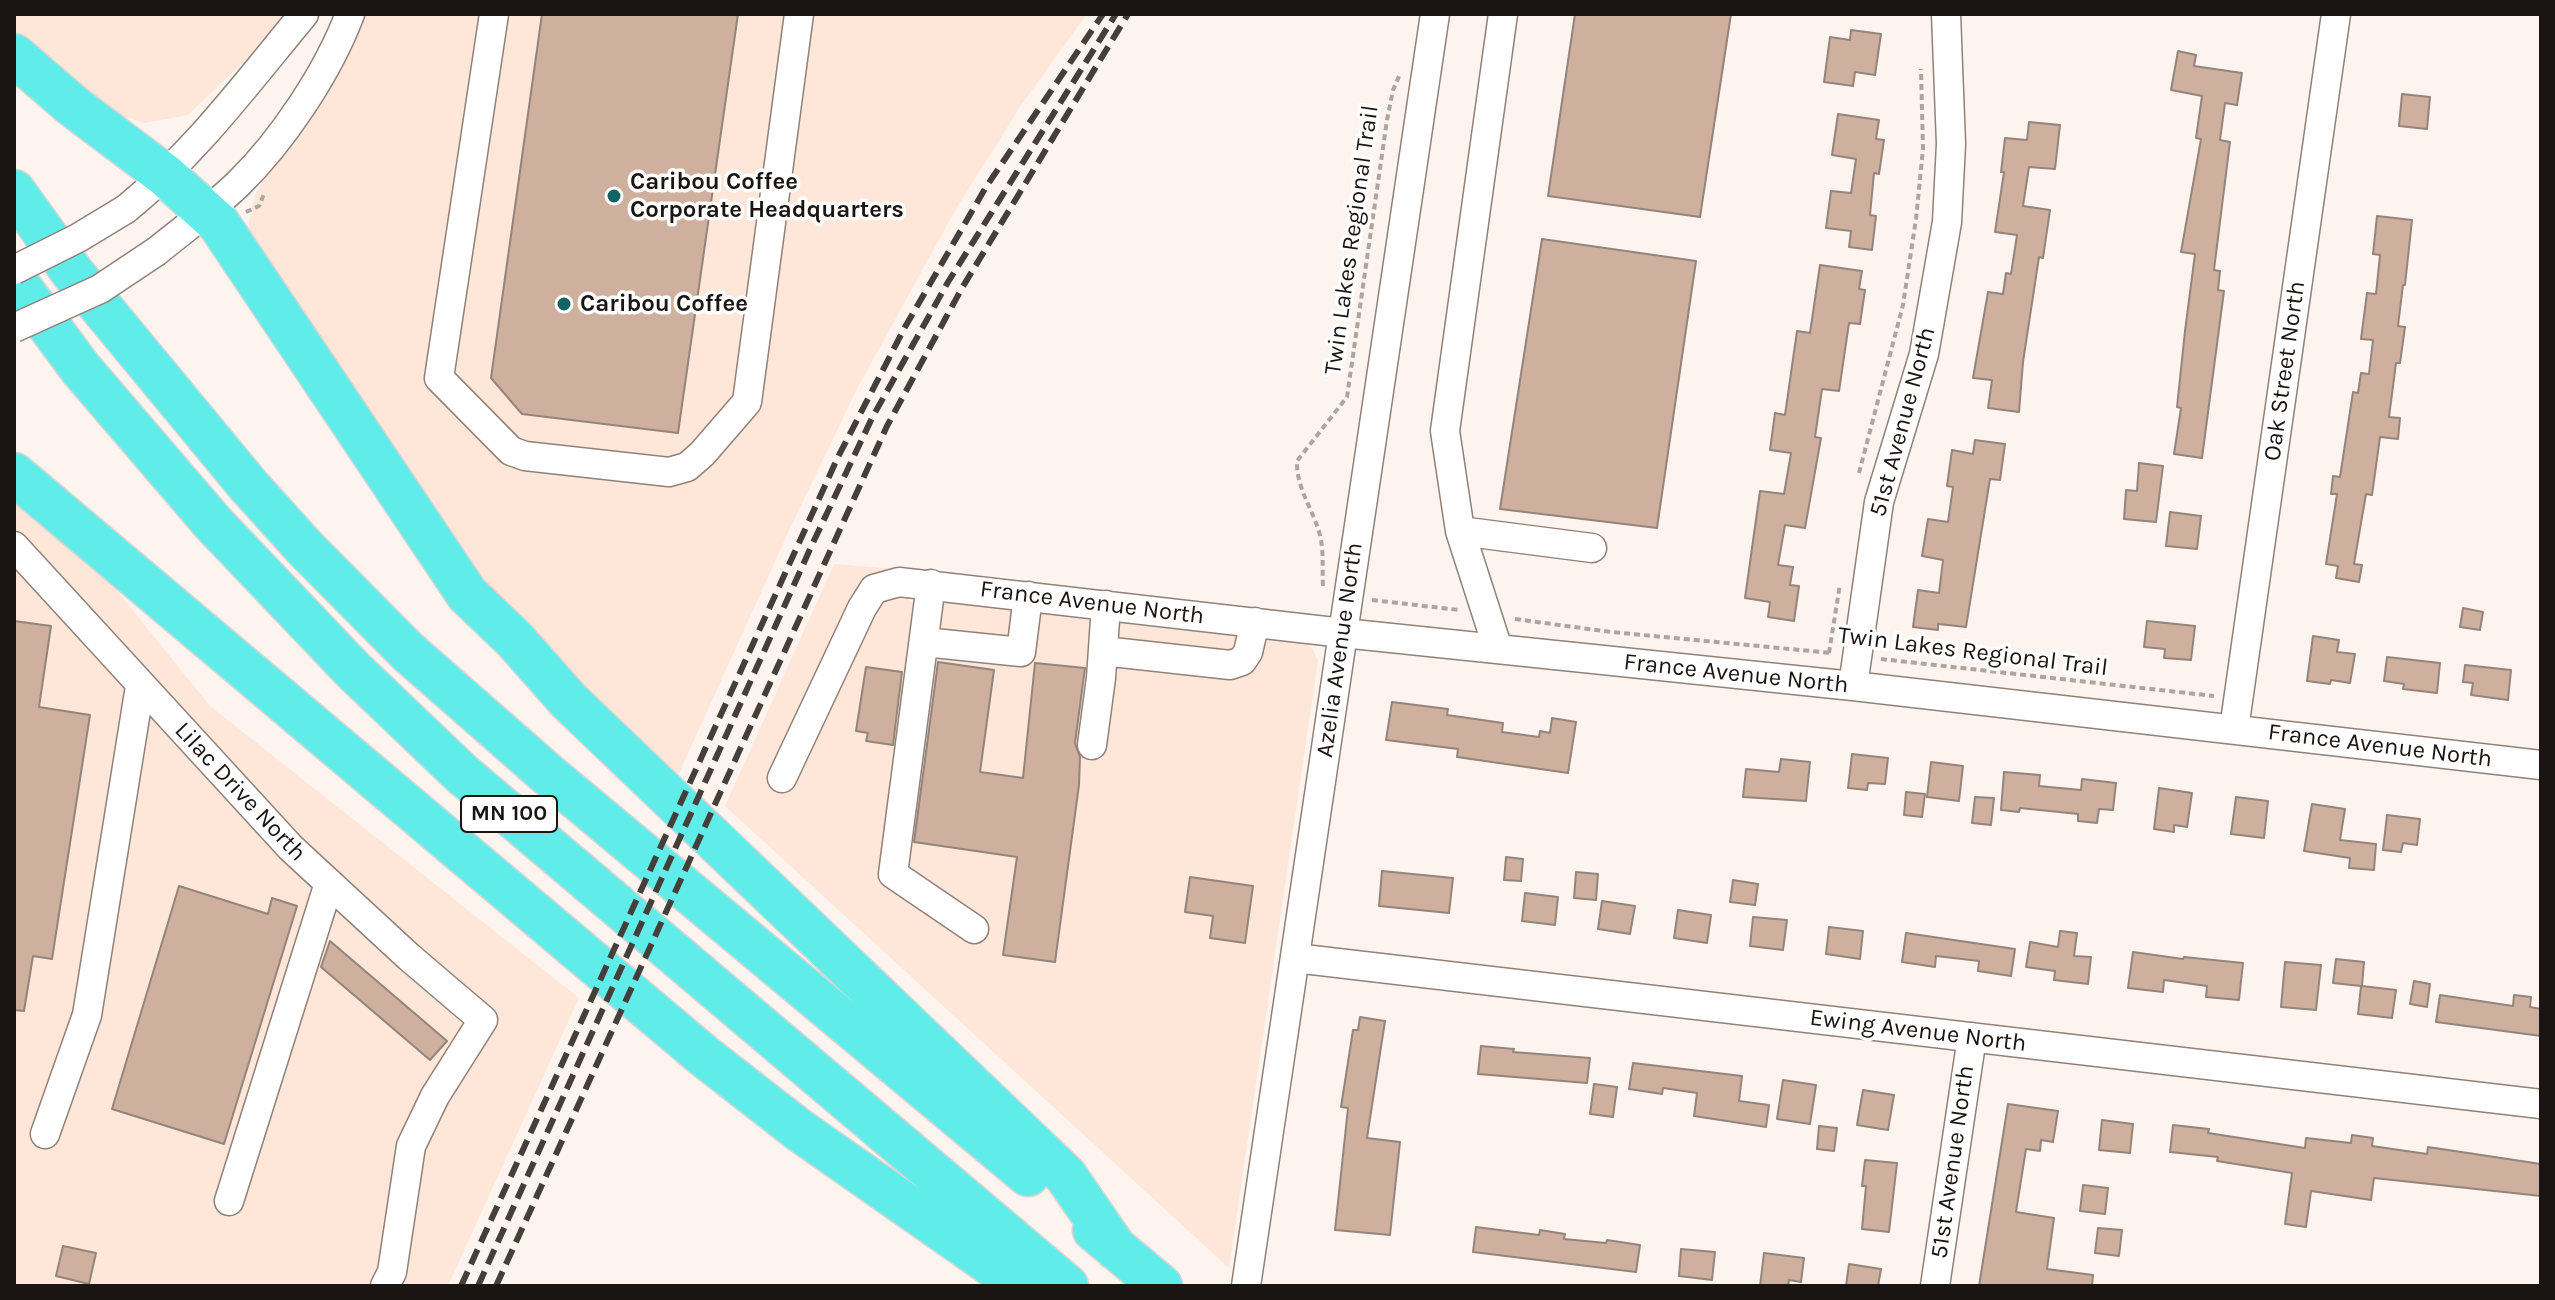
<!DOCTYPE html>
<html>
<head>
<meta charset="utf-8">
<style>
  body { margin:0 }
  #map { position:relative; width:2555px; height:1300px; overflow:hidden; background:#fef4ef; font-family:Karla,sans-serif }
  canvas { display:block }
  .frame { position:absolute; inset:0; border:16px solid #1a1512; pointer-events:none }
</style>
</head>
<body>
<div id="map">
<canvas width="2555" height="1300"></canvas>
<div class="frame"></div>
</div>
<script>
const ctx = document.querySelector('canvas').getContext('2d');
ctx.lineJoin = 'round';
function fillPath(path, color) {
  ctx.fillStyle = color;
  ctx.fill(path, 'evenodd');
}
function trace(path, color, width, dash) {
  ctx.strokeStyle = color;
  ctx.lineWidth = width;
  ctx.lineCap = dash ? 'butt' : 'round';
  ctx.setLineDash(dash || []);
  ctx.stroke(path);
}
function label(font, color, halo, rows, align = 'center') {
  ctx.font = font + ' Karla,sans-serif';
  ctx.lineWidth = 7;
  ctx.setLineDash([]);
  ctx.textBaseline = 'middle';
  ctx.strokeStyle = halo;
  ctx.fillStyle = color;
  for (const [text, x, y, turn = 0] of rows) {
    ctx.save();
    ctx.translate(x, y);
    ctx.rotate((+turn || 0) * Math.PI / 180);
    ctx.textAlign = isNaN(turn) ? turn : align;
    if (halo) ctx.strokeText(text, 0, 0);
    ctx.fillText(text, 0, 0);
    ctx.restore();
  }
}
fillPath(new Path2D(`
  M14,14H288L274,33L188,115L145,123L104,111L16,31Z
  M363,14H1087L1022,104L957,207L858,387L793,522L671,791L502,611L249,239V222L255,195Z
  M14,501L105,576L210,706L579,998L448,1286H14Z
  M834,564L897,569L900,590L912,602L936,605L946,601L1301,640L1312,648L1318,660L1229,1268L725,806Z`), '#fee6d9');
const building = new Path2D(`
  M542,14H738L678,433L522,414L491,378Z
  M1575,14H1731L1700,217L1548,196Z
  M1851,30L1881,34L1875,75L1855,72L1853,86L1824,82L1830,37L1850,40Z
  M2178,51L2196,55L2194,66L2242,73L2237,105L2225,103L2220,140L2230,142L2214,270L2220,271L2218,290L2224,291L2202,458L2174,454L2181,408L2177,407L2185,331L2195,254L2181,252L2201,139L2196,138L2202,96L2171,90Z
  M2402,94L2430,97L2427,129L2399,126Z
  M1838,114L1879,120L1876,139L1884,140L1879,174L1874,173L1870,215L1876,216L1872,250L1849,247L1851,231L1826,228L1831,191L1851,193L1856,159L1832,155Z
  M2029,122L2060,125L2055,169L2029,167L2023,206L2050,210L2043,258L2039,257L2023,362L2019,412L1988,408L1992,380L1973,378L1988,292L2003,294L2006,273L2011,274L2017,235L1995,232L2004,172H2001L2005,138L2027,140Z
  M2377,216L2412,220L2405,285H2403L2398,326L2405,327L2400,363H2396L2389,417L2400,418L2398,439L2380,437L2372,495L2366,494L2354,564L2362,565L2359,582L2336,578L2338,566L2326,564L2337,494H2331L2333,476L2340,477L2353,392L2358,393L2361,373L2369,374L2373,340L2361,339L2367,293L2376,294L2380,255L2373,254Z
  M1542,239L1696,261L1657,528L1500,509Z
  M1820,265L1862,271L1859,289L1865,290L1860,324L1849,323L1839,391L1822,389L1815,437L1821,438L1805,528L1785,525L1778,565L1793,567L1790,585L1799,586L1794,621L1768,617L1770,602L1745,598L1760,491L1784,494L1791,453L1770,450L1775,413L1785,415L1797,331L1810,333Z
  M1975,440L2005,444L2000,480L1990,479L1966,627L1938,624V630L1913,627L1918,590L1939,593L1943,560L1922,556L1928,519L1948,522L1953,487L1947,486L1952,450L1973,454Z
  M2139,463L2163,466L2156,522L2124,519L2126,490L2137,491Z
  M2170,512L2201,516L2197,549L2166,546Z
  M2463,608L2483,612L2480,630L2460,627Z
  M14,621L51,626L39,707L90,715L52,959L33,956L24,1011L14,1010Z
  M2147,621L2195,626L2191,660L2164,658L2165,649L2144,647Z
  M2313,636L2339,640L2337,652L2355,654L2350,683L2331,680L2330,684L2307,681Z
  M2387,657L2440,663L2437,693L2403,689L2404,684L2384,681Z
  M938,662L994,670L980,772L1023,778L1035,663L1085,668L1075,743L1080,757L1079,785L1055,962L1003,955L1017,857L914,842Z
  M2465,665L2511,670L2508,700L2471,695L2473,683L2463,682Z
  M866,667L902,672L893,745L866,741L868,733L856,731Z
  M1392,702L1448,709L1447,715L1503,723L1502,732L1539,737L1540,731L1550,733L1552,718L1576,722L1568,773L1457,757L1458,749L1386,740Z
  M1852,754L1888,758L1885,784L1868,783L1867,790L1848,788Z
  M1781,759L1810,762L1806,801L1743,797L1746,769L1779,772Z
  M1931,762L1963,766L1959,801L1927,797Z
  M2004,772L2040,775L2039,786L2081,790L2082,779L2116,783L2113,810L2099,809L2097,823L2078,821V814L2020,808L2019,812L2001,810Z
  M2159,788L2192,793L2187,827L2174,825V832L2154,829Z
  M1906,792L1925,794L1922,817L1904,815Z
  M1975,797L1994,798L1991,825L1972,823Z
  M2236,797L2268,801L2264,838L2231,834Z
  M2312,804L2345,809L2340,840L2376,844L2374,870L2349,868L2350,858L2304,851Z
  M2387,815L2420,819L2417,845L2403,843L2401,852L2383,850Z
  M1506,857L1523,859L1521,881L1504,880Z
  M1382,871L1453,878L1449,913L1379,906Z
  M1576,872L1598,874L1596,900L1574,898Z
  M1190,877L1253,886L1245,943L1210,938L1213,916L1185,912Z
  M1733,880L1758,884L1755,905L1730,902Z
  M179,886L268,914L272,898L297,906L224,1144L112,1109Z
  M1525,893L1558,897L1555,925L1522,921Z
  M1602,901L1635,906L1630,934L1598,929Z
  M1678,910L1711,915L1707,943L1674,938Z
  M1753,917L1787,920L1783,950L1750,946Z
  M1829,927L1863,931L1860,959L1826,954Z
  M2060,931L2077,933L2074,956L2091,957L2088,984L2054,980L2055,971L2026,967L2030,942L2058,947Z
  M1906,933L2015,949L2011,976L1978,971L1979,961L1936,956L1935,967L1902,962Z
  M330,941L447,1041L430,1060L321,967Z
  M2133,952L2183,959L2184,957L2243,963L2239,1000L2206,997L2207,986L2164,980L2163,992L2128,988Z
  M2336,959L2364,962L2362,986L2396,990L2392,1018L2358,1014L2361,986L2333,983Z
  M2285,962L2321,965L2316,1010L2281,1007Z
  M2414,981L2430,984L2427,1007L2410,1004Z
  M2440,995L2513,1006L2514,995L2531,997L2530,1007L2541,1009V1036L2436,1022Z
  M1360,1017L1385,1021L1367,1138L1400,1142L1390,1235L1335,1230L1348,1108L1341,1107L1353,1030H1358Z
  M1481,1046L1514,1049L1513,1052L1590,1058L1587,1083L1478,1074Z
  M1633,1063L1742,1076L1739,1101L1769,1105L1766,1127L1694,1116L1697,1093L1663,1088L1662,1094L1629,1089Z
  M1783,1080L1816,1085L1810,1124L1777,1119Z
  M1594,1084L1617,1087L1613,1117L1590,1114Z
  M1863,1090L1894,1095L1888,1130L1857,1125Z
  M2008,1104L2058,1111L2053,1142L2041,1140L2040,1151L2026,1149L2016,1212L2054,1218L2047,1269L2093,1275L2092,1286H1979Z
  M2102,1120L2133,1124L2130,1153L2099,1150Z
  M2173,1125L2209,1129L2208,1133L2305,1148L2306,1138L2351,1143L2352,1135L2373,1138L2372,1146L2427,1154L2428,1147L2541,1164V1196L2374,1178L2371,1200L2311,1191L2306,1227L2285,1224L2292,1173L2217,1161L2218,1157L2170,1152Z
  M1819,1126L1837,1128L1834,1151L1817,1149Z
  M1865,1160L1897,1163L1889,1232L1862,1229L1866,1186H1862Z
  M2083,1185L2108,1188L2105,1214L2080,1211Z
  M1476,1227L1539,1235L1540,1230L1565,1234L1564,1239L1606,1243L1607,1240L1640,1245L1636,1272L1473,1252Z
  M2098,1228L2122,1230L2119,1256L2095,1253Z
  M63,1246L96,1253L89,1284L56,1276Z
  M1681,1249L1715,1252L1712,1280L1679,1276Z
  M1764,1253L1804,1258L1801,1282L1789,1280L1788,1286H1760Z
  M1849,1264L1881,1269L1878,1286H1846Z`);
fillPath(building, '#cfaf9d');
trace(building, '#93847c', 2);
const minor = new Path2D(`
  M494,14L439,378L511,451L525,456L669,472L687,467L702,454L747,402L799,14
  M126,209C197,151 246,84 304,14
  M157,251C184,229 213,208 238,184C283,140 328,72 350,14
  M1460,531L1592,548
  M14,546L291,848L409,957L483,1020L435,1096L411,1146L392,1272L385,1286
  M931,584L893,874L974,929
  M924,642L1021,652L1028,596
  M1498,649L1460,531L1445,431L1503,14
  M1103,651L1230,665L1242,661L1248,652L1255,622
  M1853,686L1879,502L1924,354L1947,222L1951,144L1946,14
  M2234,729L2336,14
  M1092,745L1101,678L1106,605
  M782,778L862,608L874,589L899,582L1343,633L1853,686L2541,765
  M1295,958L2541,1104
  M45,1134L87,1015L140,686
  M229,1201L329,883
  M1246,1286L1435,14
  M1935,1286L1972,1037`);
const highway = new Path2D(`
  M14,55L73,106L166,176L219,224L467,594L515,640L569,701L1066,1176L1116,1249
  M14,191L72,272L248,485L304,547L407,651L545,772L1028,1175
  M14,279L81,369L213,523L352,669L462,774L1067,1286
  M14,474L704,1056L799,1130L1022,1286
  M1094,1230L1161,1286`);
trace(minor, '#908179', 31);
trace(highway, '#d6d5d4', 45);
trace(new Path2D(`
  M246,212L259,206L264,194
  M1859,473L1903,305L1916,219L1923,149L1921,69
  M1323,586C1322,568 1324,552 1320,535C1313,509 1296,488 1297,461L1347,397L1387,120L1393,90L1400,74
  M1372,600L1459,610
  M1515,619L1611,632L1832,653
  M1829,653L1840,584
  M1881,659L2214,696`), '#ada5a1', 4, [6, 4]);
trace(minor, '#fff', 28);
trace(highway, '#60edea', 42);
trace(new Path2D(`
  M461,1286L838,457L905,327L986,187L1103,14
  M478,1286L811,547L872,418L948,282L1116,14
  M496,1286L887,426L962,288L1128,14`), '#453f3b', 6, [16, 8]);
const minorBridge = new Path2D(`
  M14,270L78,238L126,209
  M14,328L100,289L157,251`);
trace(minorBridge, '#908179', 31, []);
trace(minorBridge, '#fff', 28);
for (const [x, y, r, color] of [
  [614,196,8,"#146362"],
  [564,304,8,"#146362"]
]) {
  const dot = new Path2D();
  dot.arc(x, y, r, 0, 2 * Math.PI);
  ctx.fillStyle = color;
  ctx.fill(dot);
  trace(dot, '#fff', 3);
}
for (const [x, y, w] of [
  [509,814,96]
]) {
  const box = new Path2D();
  box.roundRect(x - w / 2, y - 18, w, 36, 6);
  ctx.fillStyle = '#fff';
  ctx.fill(box);
  trace(box, '#1a1512', 2);
}
label('bold 22px', '#1a1512', null, [
  ["MN 100",509,814]
]);
label('bold 24px', '#1a1512', '#fff', [
  ["Caribou Coffee",630,182],
  ["Corporate Headquarters",630,210],
  ["Caribou Coffee",580,304]
], 'left');
label('24px', '#1a1512', '#fff', [
  ["Twin Lakes Regional Trail",1352,240,-82],
  ["Oak Street North",2285,371,-82],
  ["51st Avenue North",1903,422,-75],
  ["France Avenue North",1092,603,7],
  ["Azelia Avenue North",1340,650,-82],
  ["Twin Lakes Regional Trail",1973,652,7],
  ["France Avenue North",1736,674,6],
  ["France Avenue North",2380,746,7],
  ["Lilac Drive North",240,792,47],
  ["Ewing Avenue North",1918,1031,7],
  ["51st Avenue North",1953,1162,-82]
]);
</script>
</body>
</html>
